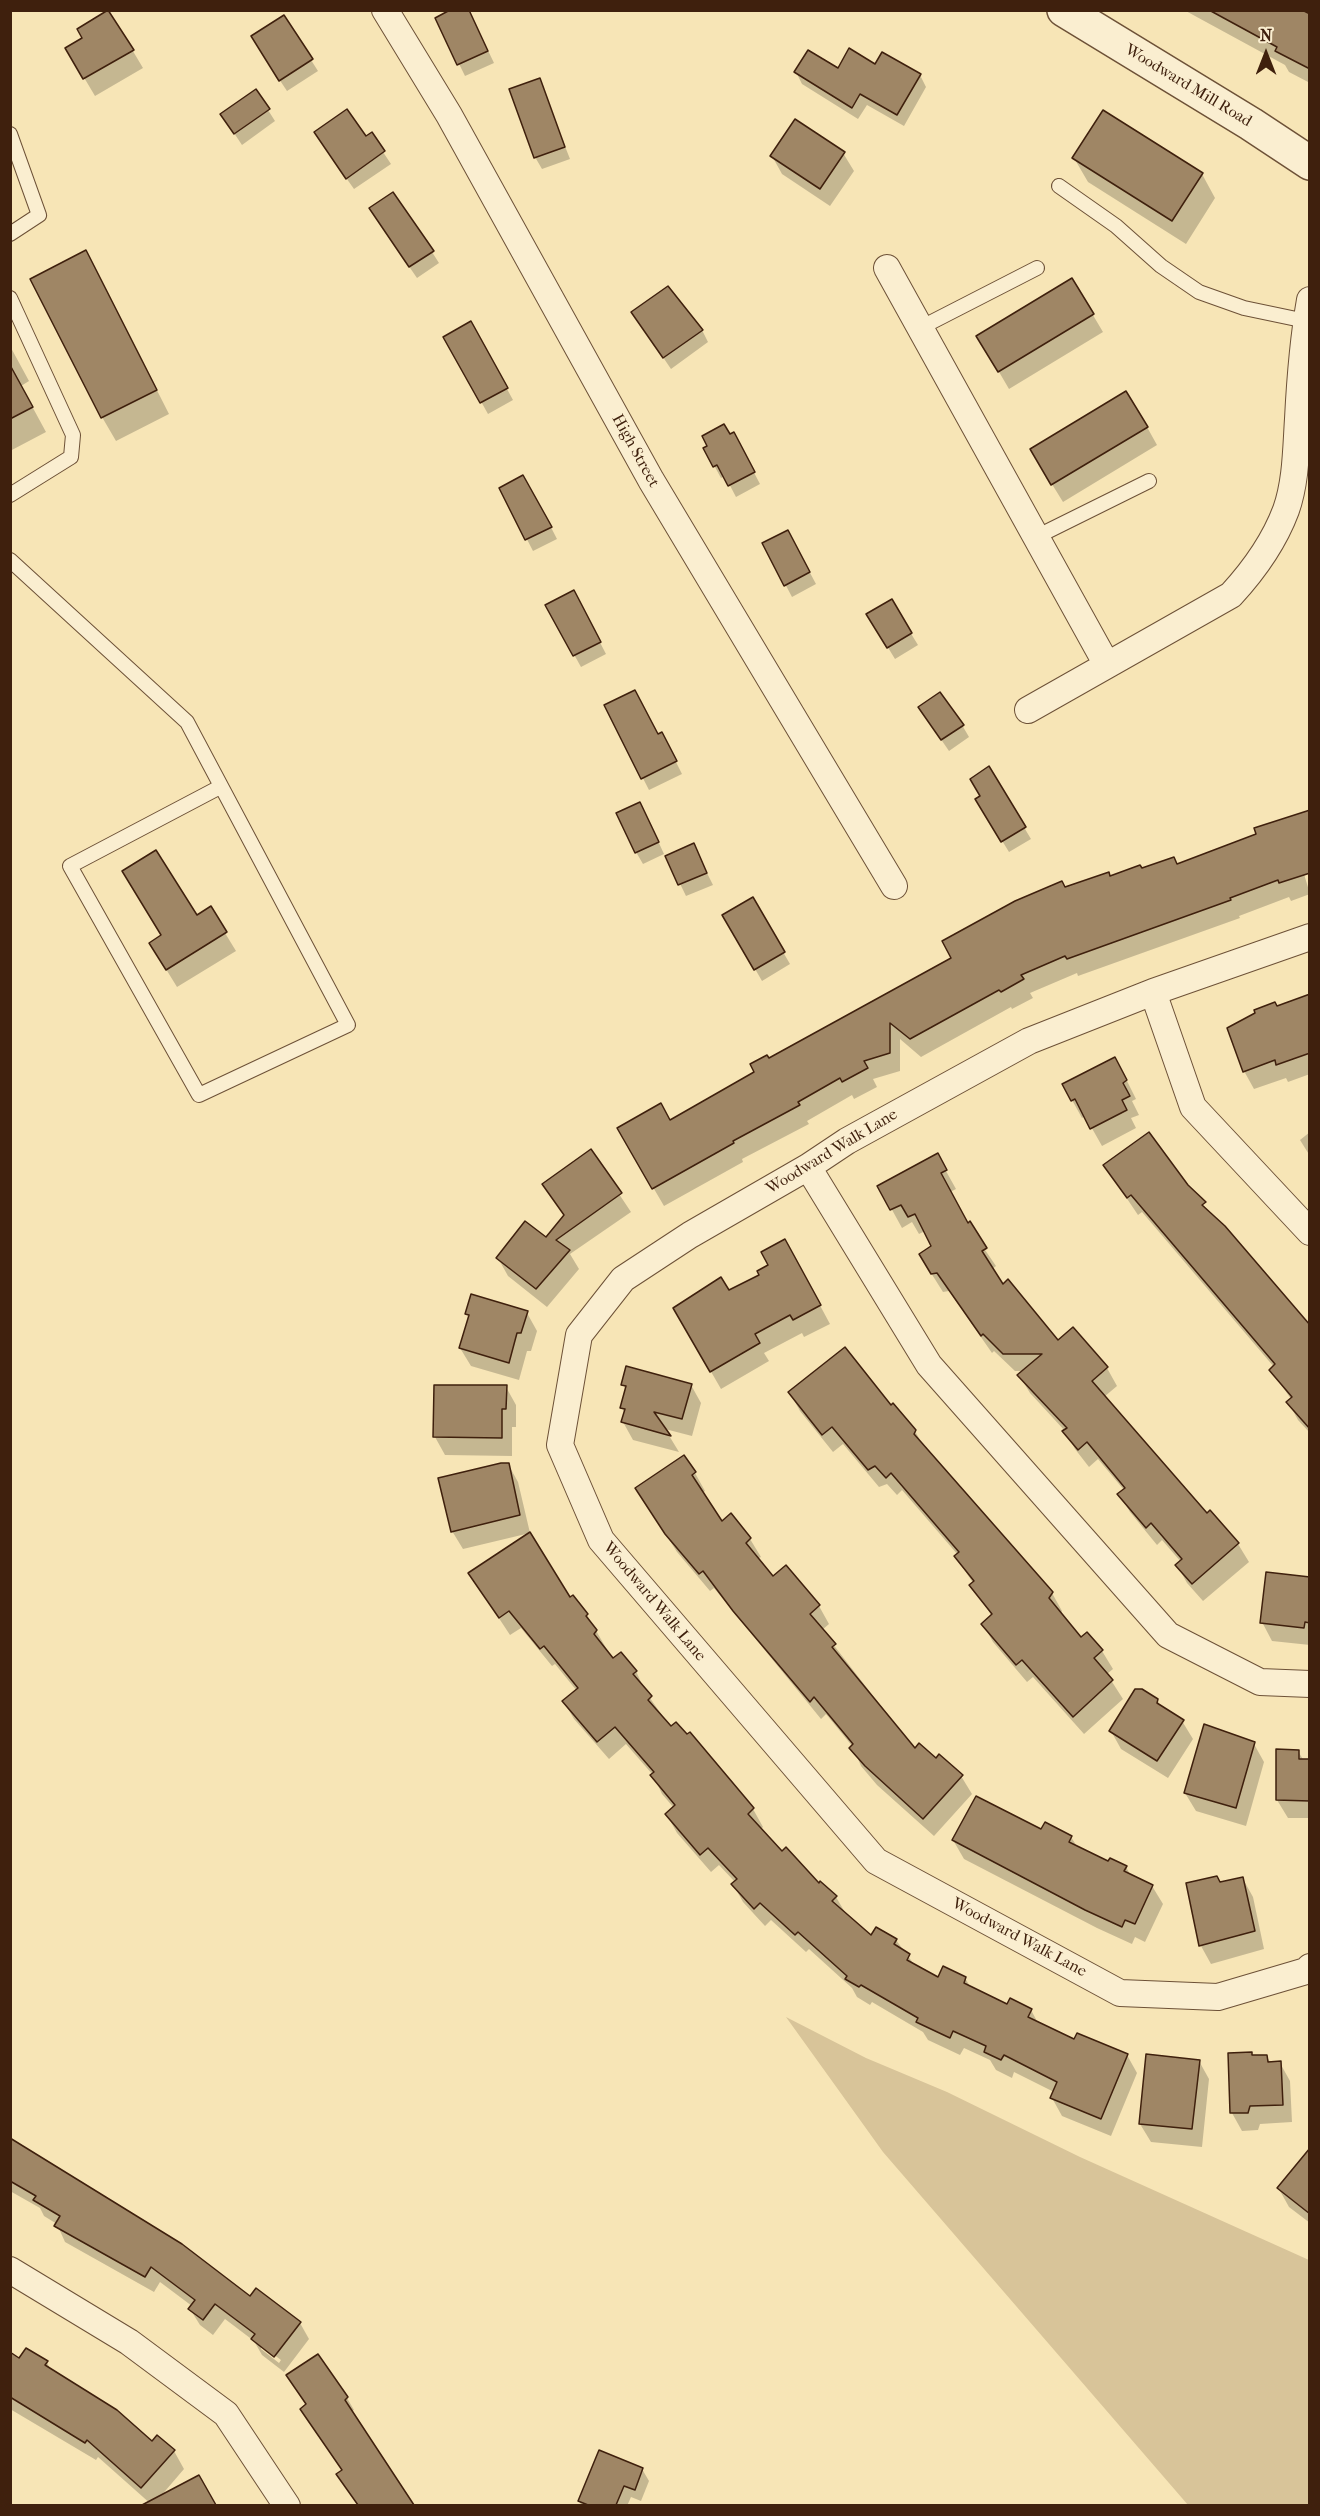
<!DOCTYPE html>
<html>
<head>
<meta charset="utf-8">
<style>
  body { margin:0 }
  #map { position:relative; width:1320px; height:2516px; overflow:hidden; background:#f7e5b6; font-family:"IM FELL French Canon",serif }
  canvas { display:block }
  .frame { position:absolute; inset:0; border:12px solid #3f200d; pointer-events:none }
  .north { position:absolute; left:1236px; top:24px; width:60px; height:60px; -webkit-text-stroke:4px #faeed0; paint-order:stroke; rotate:0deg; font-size:16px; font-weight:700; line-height:24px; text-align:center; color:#3f200d }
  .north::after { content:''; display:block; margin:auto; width:21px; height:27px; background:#3f200d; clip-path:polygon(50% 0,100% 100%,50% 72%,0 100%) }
</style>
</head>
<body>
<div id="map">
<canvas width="1320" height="2516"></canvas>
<div class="frame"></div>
<div class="north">N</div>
</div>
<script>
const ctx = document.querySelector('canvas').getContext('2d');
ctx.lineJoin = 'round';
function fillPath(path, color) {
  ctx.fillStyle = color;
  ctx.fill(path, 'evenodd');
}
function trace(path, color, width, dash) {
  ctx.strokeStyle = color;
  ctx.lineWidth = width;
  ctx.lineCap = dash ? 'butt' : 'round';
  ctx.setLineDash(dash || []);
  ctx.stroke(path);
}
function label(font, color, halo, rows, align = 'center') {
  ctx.font = font + ' "IM FELL French Canon",serif';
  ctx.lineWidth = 4.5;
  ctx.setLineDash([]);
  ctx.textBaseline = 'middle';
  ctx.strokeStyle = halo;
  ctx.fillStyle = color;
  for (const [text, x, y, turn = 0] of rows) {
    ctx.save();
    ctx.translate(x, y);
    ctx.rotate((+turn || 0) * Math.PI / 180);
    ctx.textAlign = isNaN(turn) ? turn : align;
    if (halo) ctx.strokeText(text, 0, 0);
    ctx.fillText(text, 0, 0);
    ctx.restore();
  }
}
fillPath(new Path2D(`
  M786,2017L866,2058L947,2092L1080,2157L1309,2260V2505H1188L883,2152Z`), '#d8c499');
fillPath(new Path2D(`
  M1184,10H1299L1310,16V83L1289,72L1285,65Z
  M109,11L143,68L95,96L67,49L84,38L79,30Z
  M472,17L494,63L465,76L437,19Z
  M259,49L311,60L318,71L287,91Z
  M876,66L920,75L926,87L904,126L867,105L858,119L802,84L796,72Z
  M539,80L570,159L542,169L535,157Z
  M268,110L275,121L242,145L222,115Z
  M371,134L391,164L354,189L322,144L365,138Z
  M843,153L854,171L830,206L782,174L772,156Z
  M1074,158L1202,174L1215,198L1186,244L1088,182Z
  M377,220L432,252L439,263L417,278Z
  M99,276L169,414L116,441L102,417Z
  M1072,280L1103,332L1009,389L978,336Z
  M633,313L702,330L708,342L671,369Z
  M471,323L513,400L488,414L445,337Z
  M10,346L29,381L21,386L46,432L10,451Z
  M1147,427L1157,445L1063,502L1042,468Z
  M729,436L740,446L760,484L736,497L725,476L721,478L705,449Z
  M501,489L540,506L557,539L533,551Z
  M794,543L816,584L792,597L764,544Z
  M891,601L918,645L895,659L868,615Z
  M580,604L606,654L581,667L547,606Z
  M606,706L668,746L682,774L649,790Z
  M927,719L962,725L969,737L949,751Z
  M989,769L1031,839L1009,852L977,800L982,797Z
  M646,815L664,854L643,864L636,852Z
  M693,845L713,885L686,896L667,857Z
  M1301,864L1310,894L1291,901L1289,897L1239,916L1240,918L1078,976L1077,973L1030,993L1033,998L1012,1009L1011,1007L921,1057L900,1039V1071L873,1079L877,1087L854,1099L852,1095L807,1121L809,1124L742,1159L743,1162L664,1206L619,1129L669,1121L756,1073L768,1060L953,959L1065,889L1141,870L1178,865Z
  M752,899L790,964L762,981L724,915Z
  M196,917L225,933L236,951L177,987L161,961L163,936Z
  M1310,996V1074L1288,1082L1286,1078L1254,1089L1244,1071L1277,1008Z
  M1125,1077L1136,1099L1132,1101L1139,1115L1131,1118L1136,1128L1102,1146L1085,1116L1082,1118L1072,1100Z
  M1310,1132V1156L1300,1140Z
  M591,1152L631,1212L570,1254L579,1269L547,1307L508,1276L498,1258L546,1239L565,1217L544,1184Z
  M937,1155L956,1189L950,1192L968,1225L996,1266L992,1269L1002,1286L1058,1342L1107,1368L1117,1386L1104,1397L1207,1515L1210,1512L1238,1544L1249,1562L1203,1601L1187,1583L1177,1565L1181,1562L1162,1540L1157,1545L1130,1512L1119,1494L1124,1490L1098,1459L1089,1467L1075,1449L1065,1431L1030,1393L1019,1375L1024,1371H1015L994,1351L992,1353L949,1291L943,1292L931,1273L933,1247L925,1231L919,1234L912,1222L902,1228L879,1186Z
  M1105,1166L1187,1186L1310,1327V1433L1298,1420L1288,1402L1291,1399L1271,1370L1274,1367L1142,1212L1138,1215Z
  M795,1259L830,1324L804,1337L802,1333L764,1353L769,1361L721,1389L675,1309L728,1292Z
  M527,1313L537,1331L531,1351H527L519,1380L471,1366L460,1348L469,1319L467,1314Z
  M623,1384L691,1385L701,1403L692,1436L665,1429L679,1452L633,1440L623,1422L625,1414L622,1408L626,1390Z
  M506,1387L516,1405V1427H512V1456L445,1455L435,1437Z
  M790,1393L891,1407L915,1431L925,1449L1052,1593L1062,1611L1060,1614L1081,1639L1102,1651L1113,1669L1107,1674L1123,1699L1084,1734L1033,1677L1027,1682L993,1642L983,1624L992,1616L971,1585L973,1583L956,1557L958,1555L902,1490L897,1495L887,1484L879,1487L843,1444L833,1452L800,1411Z
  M508,1464L518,1482L530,1533L463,1549L452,1531Z
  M695,1473L705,1491L702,1493L721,1523L731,1515L750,1539L761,1557L757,1559L773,1578L819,1606L829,1624L822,1630L915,1750L961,1776L972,1794L934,1836L877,1785L861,1766L853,1747L826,1714L821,1719L714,1588L710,1591L677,1552L637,1489Z
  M1310,1579V1645L1272,1641L1262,1622Z
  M481,1591L570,1599L587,1615L613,1660L636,1671L645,1691L671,1728L687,1736L689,1734L753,1809L763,1827L760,1830L782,1853L836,1897L846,1914L872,1937L896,1940L916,1967L938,1979L965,1978L971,1988L1008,2006L1031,2010L1038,2023L1075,2041L1127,2055L1137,2073L1111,2136L1062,2116L1052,2098L1054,2092L1014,2072L1012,2078L996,2070L990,2060L964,2048L960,2055L928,2040L923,2032L872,2002L870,2005L857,1997L852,1988L809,1949L806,1952L771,1920L765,1926L743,1902L733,1884L735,1882L719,1865L711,1872L677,1833L667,1815L674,1808L662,1794L653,1775L626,1744L609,1759L574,1719L564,1702L577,1691L555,1664L552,1666L521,1628L510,1635Z
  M1157,1700L1161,1707L1182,1721L1193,1739L1168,1778L1121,1749L1111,1731Z
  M1254,1744L1264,1762L1246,1826L1196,1811L1185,1793Z
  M1298,1751L1305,1763L1310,1760V1818H1288L1277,1800Z
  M1042,1831L1071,1837L1078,1848L1109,1863L1126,1867L1131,1876L1152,1886L1163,1904L1145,1942L1135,1937L1132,1944L1097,1928L964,1859L953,1840Z
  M1243,1879L1253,1897L1264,1949L1211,1964L1201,1946L1187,1884H1220Z
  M1251,2053L1253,2057L1266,2056L1271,2063H1280L1290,2081L1292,2122L1260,2124L1258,2130L1242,2131L1232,2113Z
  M1199,2061L1209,2079L1202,2147L1151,2142L1140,2124Z
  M10,2137L250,2298L300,2323L309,2339L284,2372L262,2355L254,2341L225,2319L213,2335L200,2325L190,2309L192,2306L160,2282L154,2292L65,2242L57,2224L44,2216L40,2208L10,2191ZM261,2345L281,2360L279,2363L261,2349Z
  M1310,2151V2223L1289,2207L1279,2189Z
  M10,2354L20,2360L47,2362L51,2371L152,2443L157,2437L174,2451L184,2469L160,2497L198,2477L215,2506H158L156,2501L152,2505L98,2457L96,2460L10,2409Z
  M317,2356L347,2398L354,2410L351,2412L412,2506H372L368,2498L358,2505L345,2486L343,2471L307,2405Z
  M642,2469L649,2481L641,2501L631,2497L627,2506H582L579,2501Z`), '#0003');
const building = new Path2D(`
  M108,10L134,50L83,79L65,48L82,38L77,29Z
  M450,10H469L488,51L457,65L435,18Z
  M1209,10H1302L1310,14V69L1275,51L1277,47Z
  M284,15L313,59L279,81L251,36Z
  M849,48L875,64L882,52L921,74L897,115L860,94L852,108L794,72L808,50L838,68Z
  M540,78L565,147L534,158L509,89Z
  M256,89L270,109L234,134L220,114Z
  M347,109L366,136L372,132L385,151L346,179L314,132Z
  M1103,110L1203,173L1172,221L1072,158Z
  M795,119L845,152L820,189L770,156Z
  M393,192L434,251L409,267L369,208Z
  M86,250L157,390L101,418L30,279Z
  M1072,278L1094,314L998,372L976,336Z
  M668,286L703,330L663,358L631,312Z
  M471,321L508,388L480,403L443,337Z
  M10,365L33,407L10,419Z
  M1126,391L1148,427L1051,485L1030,449Z
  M724,424L730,434L734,432L755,472L728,486L717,465L713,467L703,448L707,446L702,436Z
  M523,475L552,527L525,540L499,488Z
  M788,530L810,572L784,586L762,543Z
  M574,590L601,642L573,656L545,605Z
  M892,599L912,633L887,648L866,614Z
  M635,690L658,734L662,732L677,761L641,779L604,705Z
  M940,692L964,725L941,740L918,707Z
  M989,766L1026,827L1001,842L975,799L980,796L970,779Z
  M640,802L659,842L635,853L616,813Z
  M1310,810V873L1279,883L1278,880L1230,898L1231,900L1067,959L1065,956L1021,975L1024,979L1001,992L999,990L910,1039L890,1023V1053L864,1061L868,1068L842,1082L840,1078L798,1102L800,1105L733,1141L734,1143L652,1189L617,1128L661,1103L670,1120L754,1072L750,1064L767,1055L769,1058L951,958L942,941L1015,901L1062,881L1065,887L1109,872L1110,876L1140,865L1142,868L1174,857L1177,864L1256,834L1254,828Z
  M694,843L707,873L678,885L665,856Z
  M156,850L197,915L211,906L227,932L166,970L149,943L161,935L122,871Z
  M753,897L785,952L754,970L722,915Z
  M1310,994V1053L1276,1065L1275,1060L1243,1072L1227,1028L1255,1013L1254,1010L1275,1002L1277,1006Z
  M1115,1057L1127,1080L1123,1083L1130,1096L1122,1100L1127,1110L1090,1129L1075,1099L1071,1101L1062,1084Z
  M1149,1132L1188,1185L1206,1202L1202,1205L1225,1226L1310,1325V1429L1286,1402L1292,1397L1269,1370L1275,1364L1131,1195L1127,1198L1103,1165Z
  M591,1149L622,1193L556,1240L570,1250L536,1289L496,1258L525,1221L546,1237L564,1215L542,1184Z
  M938,1153L947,1170L941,1173L968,1223L970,1221L987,1248L982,1251L1003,1284L1008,1279L1058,1340L1073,1327L1108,1367L1092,1381L1207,1513L1210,1510L1239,1543L1192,1584L1175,1565L1182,1559L1151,1523L1146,1528L1117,1494L1125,1488L1087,1442L1078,1450L1062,1431L1067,1428L1017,1375L1042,1354H1003L983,1334L981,1336L937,1273L931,1274L919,1254L931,1246L915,1214L908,1217L901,1205L890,1210L877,1186Z
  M785,1239L821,1305L793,1320L790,1315L755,1334L760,1343L710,1372L673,1308L721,1277L729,1290L759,1275L757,1271L768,1265L761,1252Z
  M471,1294L528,1311L521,1333H517L509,1363L459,1348L469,1315L465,1314Z
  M845,1347L891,1405L893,1403L916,1430L914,1434L1053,1592L1049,1598L1081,1637L1087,1632L1103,1650L1094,1658L1113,1680L1073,1717L1022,1660L1016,1665L981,1624L992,1614L969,1585L974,1581L954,1556L959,1552L891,1473L886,1478L875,1466L868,1470L832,1427L822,1435L788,1392Z
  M626,1366L692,1384L682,1419L654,1412L671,1436L621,1422L625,1409L620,1408L626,1386L621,1385Z
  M434,1385H507L506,1409H502V1438L433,1437Z
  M684,1455L696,1472L692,1475L722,1521L731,1513L751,1538L746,1543L773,1576L786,1565L820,1605L810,1614L836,1644L832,1647L915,1748L919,1743L936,1758L939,1754L963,1775L923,1819L865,1766L849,1748L853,1744L814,1697L810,1702L733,1611L703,1571L699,1574L665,1534L635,1488Z
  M501,1463H509L520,1515L451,1532L438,1478Z
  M530,1532L570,1597L573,1595L588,1614L586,1616L597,1630L594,1634L613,1658L621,1652L637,1671L633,1674L652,1696L648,1700L671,1726L676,1722L687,1734L690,1732L754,1808L748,1814L782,1851L786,1847L819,1883L820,1881L837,1896L832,1901L871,1935L876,1927L897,1939L894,1944L910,1954L907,1960L938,1977L943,1966L966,1977L964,1983L1007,2004L1010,1998L1032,2009L1028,2017L1074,2039L1077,2033L1128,2054L1101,2119L1050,2098L1057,2082L1004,2055L1001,2060L984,2052L986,2046L953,2031L950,2038L916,2022L918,2018L861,1985L859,1987L845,1979L847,1976L798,1932L795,1935L760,1903L754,1909L731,1884L737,1879L708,1848L700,1855L665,1814L675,1805L650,1775L654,1772L615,1727L597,1742L562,1701L578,1688L544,1646L540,1649L509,1611L499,1618L468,1573Z
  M1266,1572L1310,1577V1623L1305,1622L1304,1628L1260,1623Z
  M1135,1689H1142L1158,1699L1157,1703L1184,1720L1157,1761L1109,1731Z
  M1204,1724L1255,1742L1236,1808L1184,1793Z
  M1276,1749L1299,1750V1759H1310V1801L1276,1800Z
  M976,1796L1041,1829L1045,1822L1072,1836L1069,1842L1108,1861L1110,1858L1127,1866L1124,1871L1153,1885L1135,1924L1125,1920L1122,1927L1085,1910L952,1840Z
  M1217,1876L1220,1882L1243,1877L1255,1931L1199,1946L1186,1883Z
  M1252,2052V2055H1267L1268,2062L1281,2061L1283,2105L1250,2106L1248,2113H1230L1228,2053Z
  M1146,2054L1200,2060L1192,2129L1139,2124Z
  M10,2138L182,2244L250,2296L256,2288L301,2322L274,2357L251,2339L255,2334L215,2304L203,2320L188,2309L195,2300L151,2267L145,2277L54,2226L60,2216L33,2200L36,2196L10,2181Z
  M1310,2148V2214L1277,2188Z
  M26,2348L48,2361L45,2365L117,2410L152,2441L157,2435L175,2450L141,2488L87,2440L85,2443L10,2397V2352L19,2358Z
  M318,2354L348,2397L345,2400L414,2505H358L336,2474L342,2470L300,2409L306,2404L286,2375Z
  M599,2450L643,2468L635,2490L624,2486L616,2505H588L578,2501Z
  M199,2475L216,2505H142Z`);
fillPath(building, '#9f8665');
trace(building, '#3f200d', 1.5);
const service = new Path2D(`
  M10,134L39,215L10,234
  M1059,186L1116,226L1161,266L1199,292L1244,308L1306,321
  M10,298L73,435L71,457L10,495
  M920,328L1037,268
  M1036,537L1149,481
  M10,560L187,722L348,1025L199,1095L70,866L220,787`);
const minor = new Path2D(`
  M385,10L449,115L651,480L894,886
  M887,268L1107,665
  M1028,710L1231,595C1254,570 1274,542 1286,510C1296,482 1296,449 1298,419C1300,379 1303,340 1310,300
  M1310,937L1153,992L1029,1041L847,1141L808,1167L690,1235L623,1279L579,1335L560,1445L601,1540L876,1861L1120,1993L1218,1997L1306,1971L1310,1967
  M1153,992L1193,1107L1310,1232
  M808,1167L929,1365L1168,1635L1260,1682L1310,1684
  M10,2270L129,2342L226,2414L287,2506`);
const tertiary = new Path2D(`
  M1064,10L1251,124L1310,163`);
trace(service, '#6d5137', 16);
trace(minor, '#6d5137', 28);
trace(tertiary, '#6d5137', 36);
trace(service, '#faeed0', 14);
trace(minor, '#faeed0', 26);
trace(tertiary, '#faeed0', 33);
label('16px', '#3f200d', '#faeed0', [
  ["Woodward Mill Road",1188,86,31],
  ["High Street",635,451,61],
  ["Woodward Walk Lane",832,1152,-31],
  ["Woodward Walk Lane",654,1602,50],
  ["Woodward Walk Lane",1019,1938,28]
]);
</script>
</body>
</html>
